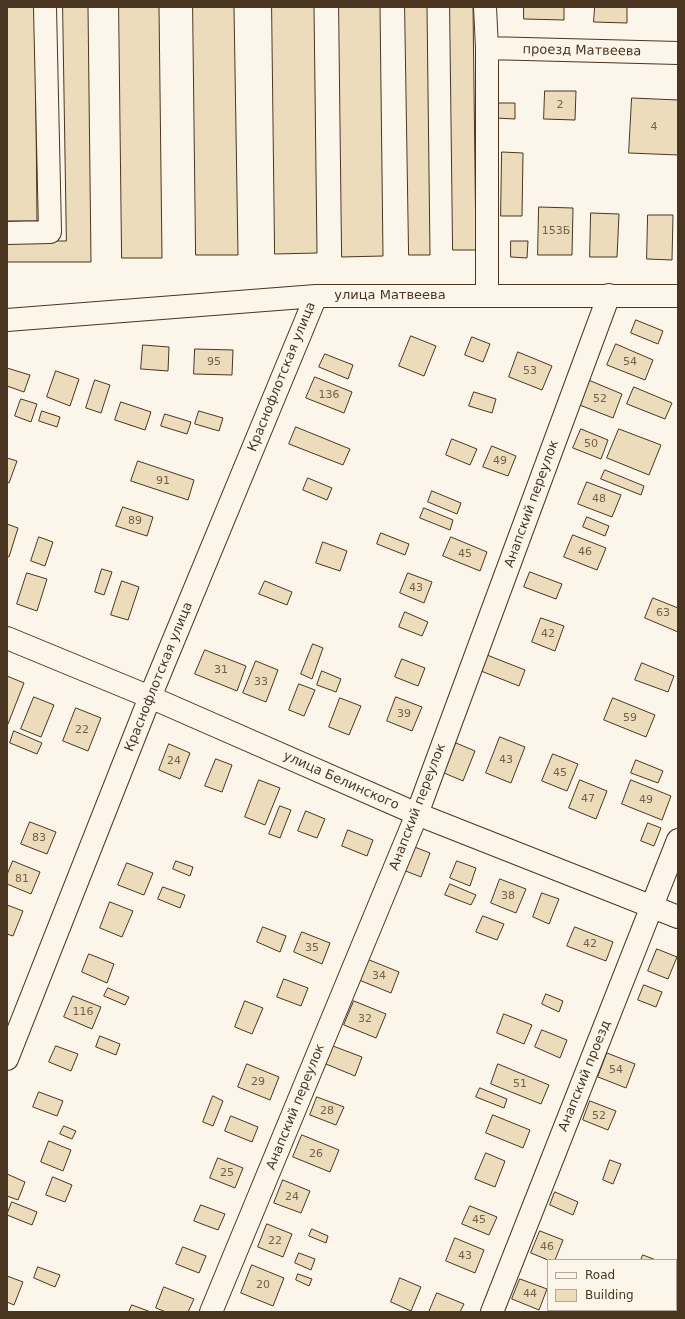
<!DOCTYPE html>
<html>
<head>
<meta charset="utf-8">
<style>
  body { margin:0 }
  #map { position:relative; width:685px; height:1319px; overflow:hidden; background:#fbf6e9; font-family:"DejaVu Sans",sans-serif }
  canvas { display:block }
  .frame { position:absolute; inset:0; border:8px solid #4a3520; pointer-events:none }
  .legend { position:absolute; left:547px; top:1259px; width:130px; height:52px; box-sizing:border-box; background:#fbf6e9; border:1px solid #b4a999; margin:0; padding:5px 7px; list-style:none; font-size:12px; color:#4a3520 }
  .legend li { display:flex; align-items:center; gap:8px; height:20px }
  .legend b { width:20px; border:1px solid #b4a999 }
</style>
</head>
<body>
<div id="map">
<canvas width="685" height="1319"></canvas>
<div class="frame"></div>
<ul class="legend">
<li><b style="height:5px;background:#fbf6e9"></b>Road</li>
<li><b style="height:11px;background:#ecdcbc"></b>Building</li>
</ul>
</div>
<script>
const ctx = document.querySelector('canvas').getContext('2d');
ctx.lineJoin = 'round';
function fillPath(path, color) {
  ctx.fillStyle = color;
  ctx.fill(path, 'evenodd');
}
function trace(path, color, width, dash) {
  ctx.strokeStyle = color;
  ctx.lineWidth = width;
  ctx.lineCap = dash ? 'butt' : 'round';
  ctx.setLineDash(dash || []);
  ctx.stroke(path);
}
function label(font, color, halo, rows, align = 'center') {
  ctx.font = font + ' "DejaVu Sans",sans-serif';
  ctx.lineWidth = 3;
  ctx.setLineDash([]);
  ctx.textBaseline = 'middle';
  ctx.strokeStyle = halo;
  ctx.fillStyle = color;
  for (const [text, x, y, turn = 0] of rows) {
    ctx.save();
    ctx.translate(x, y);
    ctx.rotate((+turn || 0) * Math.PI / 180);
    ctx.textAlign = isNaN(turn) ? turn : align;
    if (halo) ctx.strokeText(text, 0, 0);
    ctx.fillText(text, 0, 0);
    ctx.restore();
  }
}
const building = new Path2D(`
  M7,7H35L37,221H7Z
  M63,7H88L91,262H7V241H66Z
  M119,7H159L162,258H122Z
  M193,7H234L238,255H196Z
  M272,7H314L317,253L275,254Z
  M339,7H380L383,256L342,257Z
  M405,7H427L430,255H409Z
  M450,7H473L476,250H453Z
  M524,7H564V20L524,19Z
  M595,7H627V23L594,22Z
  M545,91H576L575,120L544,119Z
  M632,98L678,100V155L629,153Z
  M495,103H515V119L495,118Z
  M502,152L523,153L522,216H501Z
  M539,207L573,208L572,255H538Z
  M591,213L619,214L617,257H590Z
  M648,215H673L672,260L647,259Z
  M511,241H528L527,258L511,257Z
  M636,320L663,331L658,344L631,333Z
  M411,336L436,346L424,376L399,366Z
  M472,337L490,344L483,362L465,355Z
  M616,344L653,360L645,380L607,365Z
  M143,345L169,347L168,371L141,369Z
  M195,349L233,350L232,375L194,374Z
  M518,352L552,366L542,390L509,377Z
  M325,354L353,365L348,379L319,367Z
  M7,368L30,375L24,392L7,386Z
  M56,371L79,379L70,406L47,397Z
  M315,377L352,392L344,413L306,398Z
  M586,379L622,394L613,418L577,404Z
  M95,380L110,385L101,413L86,408Z
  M634,387L672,403L665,419L627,404Z
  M474,392L496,399L492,413L469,406Z
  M21,399L37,404L31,422L15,416Z
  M121,402L151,412L145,430L115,420Z
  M42,411L60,417L57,427L39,421Z
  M199,411L223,418L219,431L195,424Z
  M165,414L191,422L187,434L161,426Z
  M296,427L350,449L343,465L289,444Z
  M581,429L608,440L601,459L573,448Z
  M619,429L661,445L649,475L607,458Z
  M452,439L477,449L470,465L446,455Z
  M492,446L516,456L508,476L483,467Z
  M7,458L17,461L9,483L7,482Z
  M138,461L194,480L188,500L131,481Z
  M605,470L644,486L641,495L601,479Z
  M308,478L332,488L327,500L303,490Z
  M587,482L621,495L612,517L578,504Z
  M432,491L461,503L457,514L428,502Z
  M123,507L153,517L147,536L116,526Z
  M424,508L453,520L450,530L420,518Z
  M587,517L609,526L605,536L583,527Z
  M7,524L18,528L9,557L7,556Z
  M381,533L409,544L405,555L377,544Z
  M573,535L606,548L597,570L564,557Z
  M39,537L53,542L45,566L31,561Z
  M451,537L487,552L480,571L443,556Z
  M323,542L347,551L340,571L316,563Z
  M102,569L112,572L104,595L95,592Z
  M530,572L562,584L556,599L524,587Z
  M27,573L47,579L37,611L17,604Z
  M408,573L432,582L424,603L400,593Z
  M122,581L139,587L128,620L111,615Z
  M265,581L292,592L287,605L259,594Z
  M653,598L678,608V632L645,618Z
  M405,612L428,622L422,636L399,627Z
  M541,618L564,626L555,651L532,642Z
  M313,644L323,648L312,679L301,674Z
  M205,650L246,666L237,691L195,674Z
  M487,655L525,670L519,686L481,671Z
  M402,659L425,668L418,686L395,677Z
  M256,661L278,670L266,702L243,693Z
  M642,663L674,676L668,692L635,680Z
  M322,671L341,679L336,692L317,685Z
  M7,676L24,683L8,724L7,723Z
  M299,684L315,690L304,716L289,710Z
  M34,697L54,705L41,737L21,729Z
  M396,697L422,707L412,731L387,721Z
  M340,698L361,706L349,735L329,727Z
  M613,698L655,715L646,737L604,720Z
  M76,708L101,718L88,751L63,741Z
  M14,731L42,743L37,754L10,743Z
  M500,737L525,747L511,783L486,773Z
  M456,743L475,751L463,781L444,773Z
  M169,744L190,753L180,779L159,770Z
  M553,754L578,764L567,791L542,781Z
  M216,759L232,765L222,792L205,786Z
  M636,760L663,771L658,783L631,773Z
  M259,780L280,788L265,825L245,817Z
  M580,780L607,791L596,819L569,808Z
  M631,780L671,796L662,820L622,804Z
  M280,806L291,810L280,838L269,834Z
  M306,811L325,819L317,838L298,831Z
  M30,822L56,832L47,854L21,844Z
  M648,823L661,828L654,846L641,841Z
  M348,830L373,840L367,856L342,846Z
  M412,846L430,853L421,877L403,870Z
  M13,861L40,872L31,894L7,884V875Z
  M176,861L193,867L190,876L173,869Z
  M457,861L476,868L470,886L450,878Z
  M127,863L153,873L144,895L118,885Z
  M500,879L526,889L516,913L491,903Z
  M450,884L476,895L471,905L445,895Z
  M163,887L185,895L180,908L158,899Z
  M542,893L559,899L549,924L533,917Z
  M110,902L133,911L122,937L100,928Z
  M7,905L23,911L13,936L7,934Z
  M483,916L504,924L497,940L476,932Z
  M263,927L286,936L280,952L257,942Z
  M575,927L613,942L606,961L567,946Z
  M302,932L330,943L322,964L294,952Z
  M657,949L677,957L668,979L648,971Z
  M89,954L114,964L107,983L82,972Z
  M367,959L399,972L391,993L359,980Z
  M284,979L308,988L301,1006L277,997Z
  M644,985L662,992L656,1007L638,1000Z
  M108,988L129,997L125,1005L104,996Z
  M546,994L563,1001L559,1012L542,1004Z
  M73,996L101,1007L92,1029L64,1017Z
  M245,1001L263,1008L252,1034L235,1027Z
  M354,1001L386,1014L376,1038L344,1025Z
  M504,1014L532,1025L524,1044L497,1033Z
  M542,1030L567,1040L560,1058L535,1047Z
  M100,1036L120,1044L116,1055L96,1047Z
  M56,1046L78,1054L71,1071L49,1062Z
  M333,1046L362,1057L355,1076L326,1064Z
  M607,1053L635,1064L626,1088L598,1077Z
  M247,1064L279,1077L270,1100L238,1087Z
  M498,1064L549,1085L541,1104L491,1084Z
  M480,1088L507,1099L504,1108L476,1097Z
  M39,1092L63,1101L57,1116L33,1107Z
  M213,1096L223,1101L213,1126L203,1122Z
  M317,1097L344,1107L336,1125L310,1115Z
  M590,1101L616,1111L608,1130L583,1120Z
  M493,1115L530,1130L523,1148L486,1133Z
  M231,1116L258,1127L252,1142L225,1131Z
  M64,1126L76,1131L72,1139L60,1134Z
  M302,1135L339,1150L330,1172L293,1157Z
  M49,1141L71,1150L63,1171L41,1162Z
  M486,1153L505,1161L495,1187L475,1179Z
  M218,1158L243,1168L235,1188L210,1178Z
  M610,1160L621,1164L613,1184L603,1180Z
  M7,1174L25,1182L18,1200L7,1196Z
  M53,1177L72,1185L65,1202L46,1195Z
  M283,1180L310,1191L301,1213L274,1203Z
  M555,1192L578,1202L573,1215L550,1205Z
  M12,1202L37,1212L32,1225L7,1215Z
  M201,1205L225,1214L218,1230L194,1221Z
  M470,1206L497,1217L489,1235L462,1224Z
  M267,1224L292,1234L283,1257L258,1247Z
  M312,1229L328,1236L326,1243L309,1236Z
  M540,1231L563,1240L555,1260H548L531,1253Z
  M455,1238L484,1250L475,1273L446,1261Z
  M183,1247L206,1256L199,1273L176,1264Z
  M299,1253L315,1259L311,1270L295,1263Z
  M643,1255L656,1260H641Z
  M252,1265L284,1278L273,1306L241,1293Z
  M38,1267L60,1275L55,1287L34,1278Z
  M676,1268L678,1269V1286L676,1285Z
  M298,1274L312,1279L309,1286L296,1280Z
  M7,1276L23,1282L14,1305L7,1302Z
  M400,1278L421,1287L411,1311L391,1302Z
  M520,1279L547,1289L539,1310L512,1299Z
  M164,1287L194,1299L188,1312H166L156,1308Z
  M437,1293L464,1304L460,1312H429Z
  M132,1305L151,1312H129Z`);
fillPath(building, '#ecdcbc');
trace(building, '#4a3520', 1);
const minor = new Path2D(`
  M485,7L487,48V296
  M487,48L678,53
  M7,233L50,232L45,7
  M7,320L316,296H678
  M7,638L150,697L417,814L678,917
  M7,1059L150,697L316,296
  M211,1312L417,814L609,295
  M492,1312L678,840`);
trace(minor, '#4a3520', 24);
trace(minor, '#fbf6e9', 22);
label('11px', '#725f47', null, [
  ["2",560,105],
  ["4",654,127],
  ["153Б",556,231],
  ["95",214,362],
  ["54",630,362],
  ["53",530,371],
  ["136",329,395],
  ["52",600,399],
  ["50",591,444],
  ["49",500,461],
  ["91",163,481],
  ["48",599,499],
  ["89",135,521],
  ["46",585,552],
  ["45",465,554],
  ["43",416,588],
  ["63",663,613],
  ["42",548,634],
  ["31",221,670],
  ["33",261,682],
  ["39",404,714],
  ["59",630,718],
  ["22",82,730],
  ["43",506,760],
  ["24",174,761],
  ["45",560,773],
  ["47",588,799],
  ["49",646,800],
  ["83",39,838],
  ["81",22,879],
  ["38",508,896],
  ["42",590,944],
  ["35",312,948],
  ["34",379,976],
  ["116",83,1012],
  ["32",365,1019],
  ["54",616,1070],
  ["29",258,1082],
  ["51",520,1084],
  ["28",327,1111],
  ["52",599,1116],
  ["26",316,1154],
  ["25",227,1173],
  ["24",292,1197],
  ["45",479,1220],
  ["22",275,1241],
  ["46",547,1247],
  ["43",465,1256],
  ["20",263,1285],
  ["44",530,1294]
]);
label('13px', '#4a3520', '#fbf6e9', [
  ["проезд Матвеева",582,51,1],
  ["улица Матвеева",390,296],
  ["Краснофлотская улица",282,377,-68],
  ["Анапский переулок",532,504,-70],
  ["Краснофлотская улица",159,677,-68],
  ["улица Белинского",341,781,24],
  ["Анапский переулок",418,807,-69],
  ["Анапский проезд",585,1076,-68],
  ["Анапский переулок",296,1107,-68]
]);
</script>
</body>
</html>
